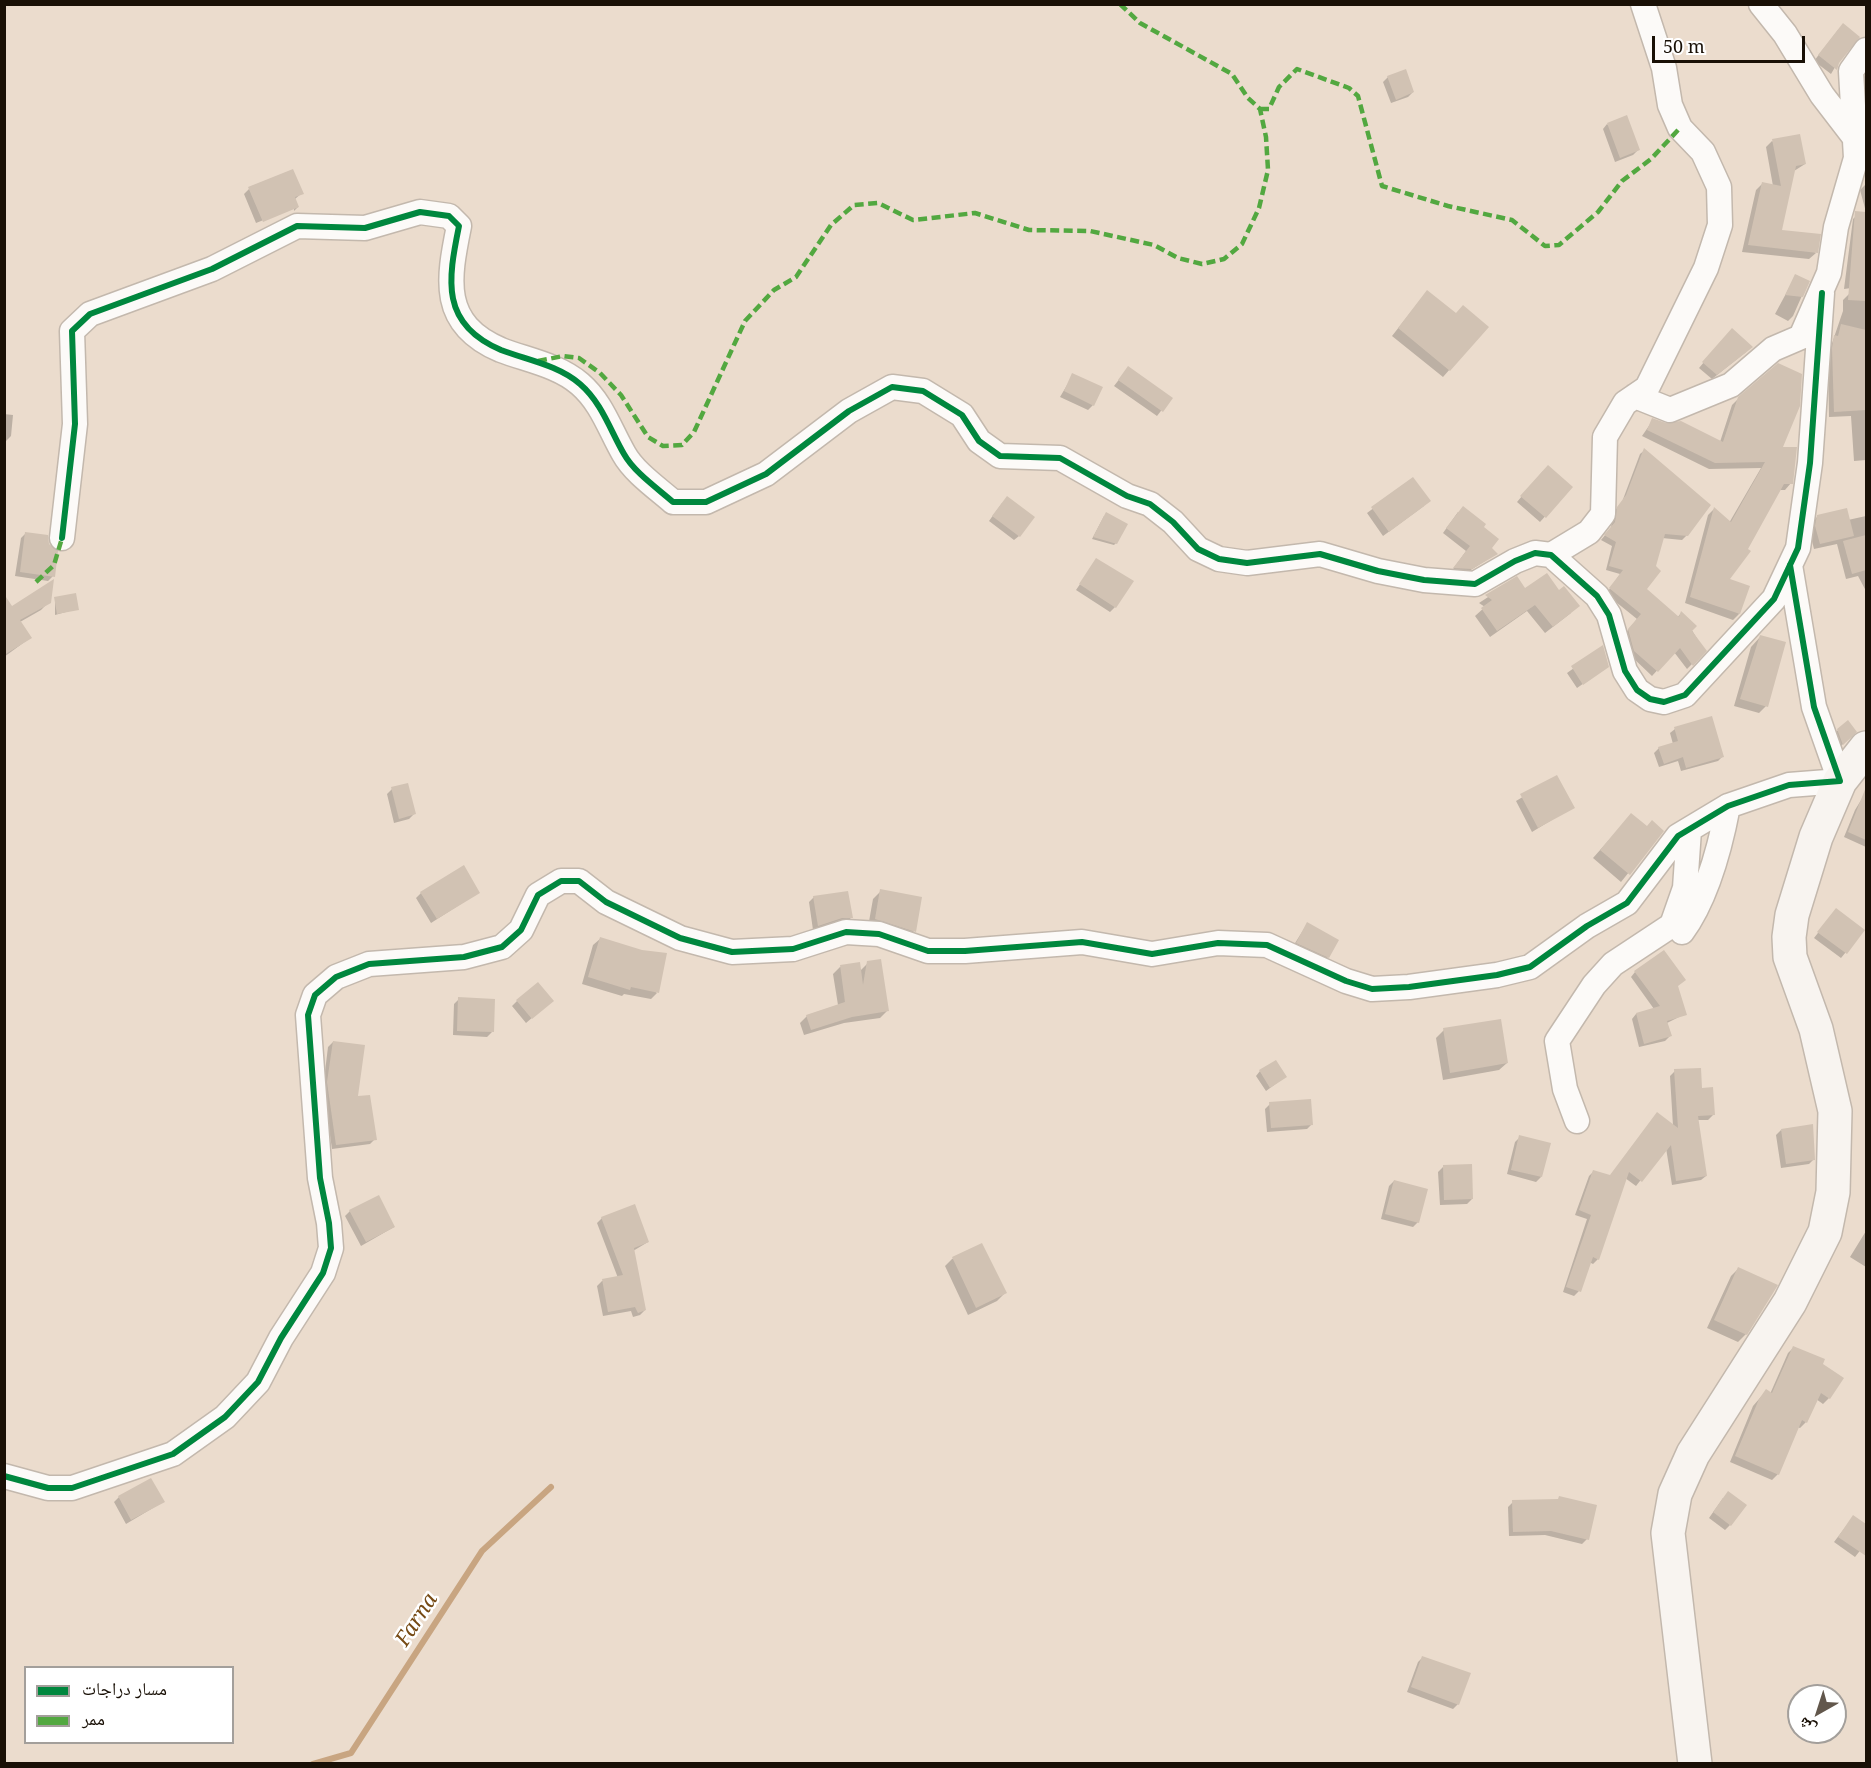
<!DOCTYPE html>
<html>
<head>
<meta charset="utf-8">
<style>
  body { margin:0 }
  #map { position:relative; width:1871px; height:1768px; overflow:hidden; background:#ebdccd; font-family:"Noto Serif","Noto Naskh Arabic",serif }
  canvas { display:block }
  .frame { position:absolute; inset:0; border:6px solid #191006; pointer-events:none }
  .legend { position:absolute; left:24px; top:1666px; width:210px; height:78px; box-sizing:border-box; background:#fff; border:2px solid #a39f9b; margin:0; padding:8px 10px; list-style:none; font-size:18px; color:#191006 }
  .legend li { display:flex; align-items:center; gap:12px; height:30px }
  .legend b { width:30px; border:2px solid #a39f9b }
  .north { position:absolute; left:1787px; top:1684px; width:60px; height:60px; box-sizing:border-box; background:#fff; border:2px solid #a39f9b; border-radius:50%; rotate:219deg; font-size:16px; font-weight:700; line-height:24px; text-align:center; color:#191006 }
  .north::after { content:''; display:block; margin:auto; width:21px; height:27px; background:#62574c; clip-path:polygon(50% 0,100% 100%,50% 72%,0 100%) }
  .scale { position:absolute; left:1652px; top:36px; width:153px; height:27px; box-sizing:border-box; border:3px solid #191006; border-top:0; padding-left:8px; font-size:18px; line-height:21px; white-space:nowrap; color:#191006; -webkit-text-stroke:4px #fff; paint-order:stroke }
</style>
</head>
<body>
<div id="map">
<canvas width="1871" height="1768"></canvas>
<div class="frame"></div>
<ul class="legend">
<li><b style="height:8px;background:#00873e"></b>مسار دراجات</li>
<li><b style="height:8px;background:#52a840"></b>ممر</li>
</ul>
<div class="north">ش</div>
<div class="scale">50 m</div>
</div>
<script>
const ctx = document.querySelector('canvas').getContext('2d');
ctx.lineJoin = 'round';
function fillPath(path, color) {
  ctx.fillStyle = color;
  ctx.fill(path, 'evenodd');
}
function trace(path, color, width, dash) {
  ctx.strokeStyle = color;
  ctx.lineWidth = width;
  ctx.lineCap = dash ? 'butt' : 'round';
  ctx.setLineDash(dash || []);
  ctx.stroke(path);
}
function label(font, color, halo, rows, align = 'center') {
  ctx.font = font + ' "Noto Serif",serif';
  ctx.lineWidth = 5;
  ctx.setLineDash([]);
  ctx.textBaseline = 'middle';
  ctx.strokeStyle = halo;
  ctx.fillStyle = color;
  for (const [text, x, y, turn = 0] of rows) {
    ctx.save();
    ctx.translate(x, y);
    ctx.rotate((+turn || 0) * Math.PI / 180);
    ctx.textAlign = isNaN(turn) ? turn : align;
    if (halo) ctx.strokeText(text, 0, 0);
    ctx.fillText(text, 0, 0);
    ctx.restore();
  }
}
fillPath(new Path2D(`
  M1838,30V62L1831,74L1814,61Z
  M1866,74V105L1862,96L1861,82Z
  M1388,77L1413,92L1408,97L1391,103L1383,82Z
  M1607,124L1638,150L1633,155L1615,162L1603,129Z
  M1772,141L1805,164L1794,171L1780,231L1816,253L1809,259L1742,252L1756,190L1763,183L1773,186L1766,147Z
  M1866,184V212L1860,190Z
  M249,189L302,193L295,199L298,207L294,211V208L256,223L244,194Z
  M1866,213V286L1844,289L1853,219L1858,214Z
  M1796,275L1808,282L1793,316L1788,321L1775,314Z
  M1849,294L1866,297V460L1854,461L1851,416L1829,417L1828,355L1843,311V300Z
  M1421,299L1486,328L1443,377L1392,336Z
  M1727,335L1746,352L1712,379L1699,368Z
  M1128,368L1171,398L1157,416L1114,386Z
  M1073,375L1093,405L1088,410L1060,397Z
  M1739,398L1780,448L1791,483L1785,490H1779L1727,580L1739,614L1733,620L1685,603L1708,515L1714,509L1729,523L1761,468L1709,469L1642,436L1653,420L1720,442L1732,405Z
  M4,414L13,415L11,436L6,441Z
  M1645,450L1687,535L1682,540L1662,538L1645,590L1677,618L1681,613L1705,651L1687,669L1674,652L1652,676L1630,655L1624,635L1637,619L1606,594L1620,574L1606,570L1612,546L1601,540L1611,528L1613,513L1622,502L1640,454Z
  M1543,471L1571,487L1540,522L1517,502Z
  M1413,479L1424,506L1383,536L1367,513Z
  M1002,503L1019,536L1014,540L989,521Z
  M1458,512L1482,527L1490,548L1496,554L1466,573L1451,572L1466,551L1443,533Z
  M1104,516L1116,543L1114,545L1092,539Z
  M1818,516L1848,520L1866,516V591L1858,576L1846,579L1837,544L1814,549L1810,533L1812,522Z
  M26,533L53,576L48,581L15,576L21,538Z
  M1097,559L1115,607L1110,612L1076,590Z
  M1517,578L1525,590L1571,613L1545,633L1527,611L1490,637L1475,616L1485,607L1479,603Z
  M55,598L77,609L55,615Z
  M49,602L41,610L20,622L30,638L4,657V612Z
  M1761,636L1766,706L1759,713L1734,706L1751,647Z
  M1602,648L1607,667L1577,688L1567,673Z
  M1847,722L1855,732L1841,746L1836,732Z
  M1675,729L1723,756L1718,761L1681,771L1678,761L1659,767L1654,753L1659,748L1673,744L1670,733Z
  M1556,777L1573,807L1532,832L1516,801Z
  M392,789L414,814L409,819L394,823L387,794Z
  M1866,792V847L1844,837L1855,810Z
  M1624,823L1662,831L1621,882L1593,858Z
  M881,891L914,931L906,939L868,927L873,899Z
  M421,893H478L431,923L416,898Z
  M814,897L851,918L846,922L813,930L809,902Z
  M1832,915L1863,931L1841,958L1814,938Z
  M1307,924L1328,957L1323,962L1292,948Z
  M600,939L657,993L651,999L624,994L622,996L582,984L593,945Z
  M868,963L887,1011L880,1018L844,1023L804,1035L800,1023L807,1016L838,1005L833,974L840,967L860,971Z
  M1635,972L1676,986L1685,1014L1667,1023L1670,1036L1665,1041L1639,1047L1632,1019L1636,1014L1654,1009L1631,977Z
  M459,999L492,1032L487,1037L453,1035L454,1004Z
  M517,1001L547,1005L526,1023L512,1006Z
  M1444,1030L1507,1063L1499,1070L1443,1080L1436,1038Z
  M333,1042L375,1139L370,1144L332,1149L323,1088L328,1047Z
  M1260,1071L1285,1077L1266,1091L1256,1076Z
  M1675,1071L1700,1089L1713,1115L1708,1120H1697L1706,1176L1701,1180L1672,1185L1666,1148L1636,1186L1625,1178L1598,1259L1593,1264L1589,1262L1579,1291L1574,1296L1563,1292L1587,1219L1575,1215L1589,1176L1594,1171L1609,1177L1673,1126L1670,1076Z
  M1270,1104L1312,1124L1307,1129L1267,1132L1265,1109Z
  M1781,1130L1814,1159L1809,1164L1781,1168L1776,1135Z
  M1520,1137L1541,1177L1536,1182L1507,1174L1515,1142Z
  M1443,1167L1472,1199L1467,1204L1440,1205L1438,1172Z
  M1394,1181L1418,1222L1413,1227L1381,1219L1389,1186Z
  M350,1211L394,1227L361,1246L345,1216Z
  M602,1218L648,1242L633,1251L645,1310L640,1315L633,1317L631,1311L603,1316L597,1286L602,1281L618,1278L597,1223Z
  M1866,1231V1267L1850,1257Z
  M981,1245L1005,1293L997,1301L968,1315L945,1266L952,1259Z
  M1739,1268L1746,1334L1738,1342L1707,1328L1731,1276Z
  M1794,1347L1821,1364L1829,1398L1823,1404L1816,1399L1806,1422L1800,1428L1797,1427L1778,1474L1772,1480L1730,1462L1753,1406L1766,1391L1770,1394L1788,1353Z
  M119,1497L163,1502L126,1524L114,1502Z
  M1723,1498L1730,1525L1725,1530L1709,1518Z
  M1513,1502L1587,1539L1582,1544L1545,1535L1509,1536L1508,1507Z
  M1853,1517L1866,1526V1543L1855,1557L1834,1542Z
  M1423,1657L1458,1704L1453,1709L1407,1692L1418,1662Z`), '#0003');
trace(new Path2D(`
  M313,1764L351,1753L482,1551L551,1487`), '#c8a581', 6);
fillPath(new Path2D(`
  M1843,23L1860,37L1839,63L1837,70L1818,55Z
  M1406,69L1414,92L1396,100L1387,76Z
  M1627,115L1640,150L1620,158L1607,123Z
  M1800,134L1806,164L1796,166L1782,230L1821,234L1818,253L1748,245L1762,182L1781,186L1772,139Z
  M293,169L304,194L295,197L299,207L263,222L248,187Z
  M1855,211L1866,212V301L1848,300Z
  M1795,274L1810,281L1803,297L1785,295Z
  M1427,290L1456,313L1463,305L1489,327L1450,371L1398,328Z
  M1841,324L1866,330V410L1834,412L1832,348L1834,335L1838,336Z
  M1732,328L1753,347L1717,375L1702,362Z
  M1778,363L1802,374L1800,406L1783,447H1797L1793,484H1784L1748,549L1751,551L1730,579L1750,586L1740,614L1690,597L1714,507L1731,522L1765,462L1715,463L1647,430L1652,418L1666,423L1681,421L1723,442L1738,397Z
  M1128,366L1173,398L1163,412L1118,380Z
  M1072,373L1103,387L1094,406L1064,391Z
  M1644,448L1711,505L1688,536L1665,534L1656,566L1661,571L1647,589L1679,617L1681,611L1697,626L1692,631L1707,651L1693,666L1680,648L1658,672L1634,651L1628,629L1641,614L1609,588L1623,570L1609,566L1616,542L1604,535L1615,522L1617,507L1626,495Z
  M1548,465L1573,487L1546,518L1520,496Z
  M1413,477L1431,501L1389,532L1371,507Z
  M1007,496L1035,517L1020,537L992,516Z
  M1463,506L1486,524L1484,527L1499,539L1492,548L1498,554L1472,569L1453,568L1470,546L1446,528Z
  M1847,508L1854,536L1820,544L1815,526L1817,515Z
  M1106,512L1128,524L1117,544L1093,537Z
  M25,532L48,535L49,544L58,551L55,577L20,572Z
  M1866,535V570L1852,574L1843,541Z
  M1096,558L1134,581L1116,608L1079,584Z
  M1547,573L1559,590L1564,586L1580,606L1553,627L1535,605L1497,631L1481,608L1492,600L1485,595L1517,576L1525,588Z
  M54,579L51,603L20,620L32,638L4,655V594L12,606Z
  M76,593L79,610L57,614L54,597Z
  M1760,635L1786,642L1768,707L1740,699Z
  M1603,645L1609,667L1583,685L1571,666Z
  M1712,716L1724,757L1686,768L1683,757L1664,764L1658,747L1678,741L1674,727Z
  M1848,720L1857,732L1843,745L1837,729Z
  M1557,775L1575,808L1538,828L1520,794Z
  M408,783L416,814L399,819L391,787Z
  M1866,787V840L1848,832Z
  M1631,813L1647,826L1652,820L1664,831L1630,875L1600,850Z
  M464,865L480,893L437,919L420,892Z
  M880,889L922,897L916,932L875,919Z
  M848,891L853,918H842L818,926L813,896Z
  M1836,908L1865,930L1847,954L1817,932Z
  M1307,922L1339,940L1329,958L1296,943Z
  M600,937L642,950L667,953L659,993L631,987L630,990L588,977Z
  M1664,950L1686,980L1678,986L1687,1015L1667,1021L1672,1036L1644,1044L1636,1013L1660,1006L1634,971Z
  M881,959L889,1011L852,1017L811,1030L806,1015L845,1002L840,965L860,962L863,985L867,961Z
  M538,982L554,1001L532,1019L516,1000Z
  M458,997L495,999L494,1032L457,1031Z
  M1501,1019L1508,1063L1450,1073L1443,1028Z
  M333,1041L365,1045L358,1096L370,1095L377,1140L336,1145L327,1082Z
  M1276,1060L1287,1077L1270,1088L1259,1070Z
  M1701,1068L1702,1088L1713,1087L1715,1115L1698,1116L1707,1176L1676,1181L1671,1145L1642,1182L1629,1172L1599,1260L1593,1257L1581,1292L1566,1287L1591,1215L1579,1210L1593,1170L1610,1175L1657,1112L1678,1128L1674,1069Z
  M1311,1099L1313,1125L1271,1128L1269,1102Z
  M1813,1124L1815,1160L1786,1164L1781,1129Z
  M1519,1135L1551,1143L1542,1177L1511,1170Z
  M1472,1164L1473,1199L1444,1200L1443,1165Z
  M1394,1180L1428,1189L1419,1223L1385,1214Z
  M379,1195L395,1227L366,1242L349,1210Z
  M635,1204L649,1242L634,1248L646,1310L638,1313L635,1307L608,1312L602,1279L623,1275L601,1217Z
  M982,1243L1007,1293L976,1308L952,1257Z
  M1738,1267L1778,1285L1747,1335L1714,1320Z
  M1793,1346L1825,1359L1823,1364L1844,1378L1830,1399L1821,1393L1807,1423L1802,1420L1779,1475L1735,1456L1759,1399L1766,1389L1772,1393Z
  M151,1478L165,1502L131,1520L118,1496Z
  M1728,1491L1747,1505L1731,1526L1713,1512Z
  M1559,1496L1597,1505L1589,1540L1551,1531L1513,1532L1512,1500L1558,1499Z
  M1853,1515L1866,1524V1556L1838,1537Z
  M1422,1656L1471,1673L1459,1705L1411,1687Z`), '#d1c2b3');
const street = new Path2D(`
  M1761,4L1785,34L1822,95L1855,138
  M1635,396L1670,410L1731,385L1773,349L1801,337L1829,273L1836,227L1856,158L1851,71L1866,50
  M62,538L75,424L72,331L90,314L212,269L297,226L365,228L420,212L449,216L459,226C448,280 440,324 501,350C527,360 558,365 580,384C602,403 610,430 624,454C634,472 657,488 673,502H706L766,474L849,411L892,387L923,391L962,415L979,441L1000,456L1060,458L1127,496L1150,504L1173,522L1198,549L1219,559L1247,563L1320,554L1378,571L1424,580L1475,584L1515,561L1535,553L1551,555L1597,596L1609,615L1625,671L1637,690L1650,699L1664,702L1685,695L1774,599L1798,548L1810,463L1822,293
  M1551,555L1589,532L1603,514L1605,437L1625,403L1647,388L1706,268L1720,225L1719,187L1703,152L1680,128L1670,105L1664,68L1643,4
  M1682,932C1707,898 1720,848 1728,806
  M1577,1121L1565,1089L1557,1041L1594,985L1613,964L1672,925L1685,888L1689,830
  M4,1476L48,1488H72L173,1454L225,1417L258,1382L281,1338L323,1273L331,1248L329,1223L320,1178L308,1015L315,995L336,977L369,964L464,957L502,947L521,930L538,895L561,881H579L606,902L680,938L732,952L793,949L846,932L879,934L928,951H965L1082,942L1152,954L1218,943L1267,945L1346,981L1372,989L1409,987L1497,975L1530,967L1587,926L1627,903L1678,836L1728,806L1789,785L1840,781L1814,707L1790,565`);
const secondary = new Path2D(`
  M1695,1764L1668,1533L1675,1494L1693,1454L1790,1302L1825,1232L1833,1192L1835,1111L1816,1029L1790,957L1789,937L1792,915L1816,837L1840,781L1866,748`);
trace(street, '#c3b8ad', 27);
trace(secondary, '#c3b8ad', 36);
trace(street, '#fcfaf8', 24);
trace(secondary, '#f8f4f0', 33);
trace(new Path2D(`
  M1260,109H1269L1279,87L1297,69L1349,88L1358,96L1382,186L1448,206L1512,220L1545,246L1559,245L1598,212L1622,181L1651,159L1680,128
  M538,361L563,356L579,358L600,373L621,395L648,437L663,446L682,445L694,432L745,321L774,290L796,277L831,225L854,205L878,203L913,220L975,213L1029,230L1090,231L1154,245L1178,258L1202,264L1224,259L1242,244L1259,208L1268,170L1266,137L1260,109L1248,98L1232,74L1140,23L1120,4
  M36,582L54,565L62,538`), '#52a840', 4.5, [9, 4.5]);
trace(new Path2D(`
  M62,538L75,424L72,331L90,314L212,269L297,226L365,228L420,212L449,216L459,226C448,280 440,324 501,350C527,360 558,365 580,384C602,403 610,430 624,454C634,472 657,488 673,502H706L766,474L849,411L892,387L923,391L962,415L979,441L1000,456L1060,458L1127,496L1150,504L1173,522L1198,549L1219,559L1247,563L1320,554L1378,571L1424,580L1475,584L1515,561L1535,553L1551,555L1597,596L1609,615L1625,671L1637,690L1650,699L1664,702L1685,695L1774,599L1798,548L1810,463L1822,293
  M4,1476L48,1488H72L173,1454L225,1417L258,1382L281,1338L323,1273L331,1248L329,1223L320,1178L308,1015L315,995L336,977L369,964L464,957L502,947L521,930L538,895L561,881H579L606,902L680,938L732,952L793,949L846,932L879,934L928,951H965L1082,942L1152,954L1218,943L1267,945L1346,981L1372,989L1409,987L1497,975L1530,967L1587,926L1627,903L1678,836L1728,806L1789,785L1840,781L1814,707L1790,565`), '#00873e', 6);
label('italic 21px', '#764a14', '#fff', [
  ["Farna",417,1620,-57]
]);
</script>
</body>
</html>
